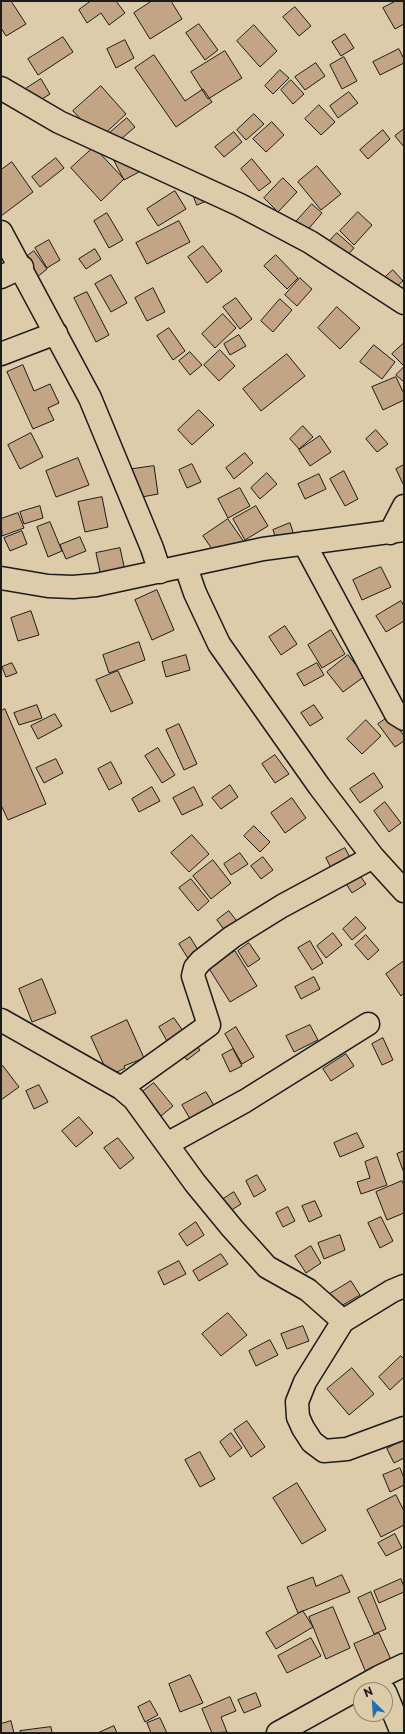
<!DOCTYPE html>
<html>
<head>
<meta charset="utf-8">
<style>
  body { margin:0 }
  #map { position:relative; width:405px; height:1734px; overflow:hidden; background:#ddcca9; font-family:"Playpen Sans",sans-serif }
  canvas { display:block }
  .frame { position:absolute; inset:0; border:2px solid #1c1c1c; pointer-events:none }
  .north { position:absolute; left:353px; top:1682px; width:40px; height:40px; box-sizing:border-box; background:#ddcca9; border:1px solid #908671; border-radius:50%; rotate:335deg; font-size:11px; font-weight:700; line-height:16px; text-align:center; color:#1c1c1c }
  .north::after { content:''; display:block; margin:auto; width:14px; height:18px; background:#1f6fb2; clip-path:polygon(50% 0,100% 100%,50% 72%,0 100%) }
</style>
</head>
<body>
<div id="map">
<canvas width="405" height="1734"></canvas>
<div class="frame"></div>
<div class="north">N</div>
</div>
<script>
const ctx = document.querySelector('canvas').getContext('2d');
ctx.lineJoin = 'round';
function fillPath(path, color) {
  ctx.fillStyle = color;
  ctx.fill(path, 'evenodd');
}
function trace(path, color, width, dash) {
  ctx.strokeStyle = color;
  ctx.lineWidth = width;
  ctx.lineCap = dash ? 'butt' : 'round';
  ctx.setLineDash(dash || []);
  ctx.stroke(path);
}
const building = new Path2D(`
  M1,1H11L26,24L6,36L1,28Z
  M91,1H116L125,13L109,25L101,13L87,23L79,10Z
  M152,1H171L182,19L150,39L134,13Z
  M396,1H404V24L395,29L383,8Z
  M295,7L311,26L299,36L283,17Z
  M199,24L218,50L205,60L186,33Z
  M254,25L277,51L260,67L237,41Z
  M345,34L354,48L341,56L332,42Z
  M63,37L73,52L38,75L28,59Z
  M125,40L134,58L116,68L107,49Z
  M399,49L404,59V63L380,75L373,62Z
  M225,51L242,78L208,99L191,72Z
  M154,55L185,101L203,89L212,102L176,127L135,68Z
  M344,57L357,81L342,89L330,65Z
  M316,63L325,76L305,90L295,77Z
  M280,70L289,78L273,94L265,86Z
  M41,79L50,94L26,109L16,95Z
  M291,80L304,94L293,104L281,90Z
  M101,86L126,114L99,139L73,111Z
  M349,92L358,103L338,118L330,106Z
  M319,105L335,122L321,135L305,119Z
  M254,114L264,124L246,140L237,130Z
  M127,118L135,127L113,146L105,137Z
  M272,122L284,135L266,152L253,139Z
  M404,129V147L395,136Z
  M383,130L390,139L368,159L360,150Z
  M234,132L242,142L224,157L215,147Z
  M125,146L139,172L124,180L110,153Z
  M94,147L124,179L101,201L71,168Z
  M56,158L64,168L40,187L32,177Z
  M252,159L271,182L259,191L241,169Z
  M12,162L33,192L1,216V170Z
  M317,166L341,194L321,210L298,182Z
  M283,178L297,192L278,212L264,198Z
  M189,184L209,200L197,205Z
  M175,191L186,209L158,226L147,209Z
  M312,204L322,213L305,233L294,224Z
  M358,212L372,225L354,245L340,231Z
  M107,213L123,240L109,248L94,221Z
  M179,221L190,242L147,264L136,243Z
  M337,233L354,248L338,266L321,250Z
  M49,240L60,260L47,268L35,248Z
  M203,246L222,271L207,283L188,257Z
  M95,249L101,259L86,269L79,259Z
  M34,251L47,269L36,278L22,260Z
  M276,255L298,278L287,289L264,266Z
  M393,270L403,281L388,294L378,284Z
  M111,275L127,303L111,312L95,284Z
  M300,278L312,289L297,306L285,295Z
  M153,288L165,312L147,321L135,298Z
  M87,292L109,335L96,342L74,298Z
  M236,298L252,319L240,329L223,307Z
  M280,299L292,310L273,332L261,321Z
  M337,307L360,328L340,349L318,328Z
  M223,314L236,328L215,348L202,334Z
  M169,328L185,351L173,360L157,336Z
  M239,335L246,346L230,355L224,344Z
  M404,343V364L403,365L392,354Z
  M374,345L395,362L382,379L360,362Z
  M220,350L235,366L219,381L204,365Z
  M190,352L202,365L190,375L179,361Z
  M287,354L305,376L261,411L243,389Z
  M23,365L34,391L50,384L59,403L48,408L54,420L33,429L7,372Z
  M404,367V382L396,375Z
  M396,377L404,394V400L383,410L372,387Z
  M199,410L214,425L192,445L178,430Z
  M303,426L313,437L299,449L290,439Z
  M376,430L388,444L377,452L366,439Z
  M31,433L43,457L20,469L8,445Z
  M320,436L331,452L310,466L299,450Z
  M245,453L253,463L234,479L226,468Z
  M78,458L89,485L56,497L46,471Z
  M192,464L201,482L187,488L179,470Z
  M404,465V484H403L396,469Z
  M154,466L158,494L131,499L126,470Z
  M344,471L358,499L345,506L330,479Z
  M267,473L277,484L260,499L251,488Z
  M319,474L326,489L305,499L298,484Z
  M240,488L250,506L228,518L218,499Z
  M102,497L108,527L85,532L78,502Z
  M40,506L43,518L24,524L20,512Z
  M256,506L268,526L245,540L233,519Z
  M18,513L24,528L2,536L1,519Z
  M228,519L244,542L219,559L203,536Z
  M50,522L62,551L48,557L37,527Z
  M290,523L296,541L279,547L273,530Z
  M22,531L27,544L10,551L4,538Z
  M80,537L86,551L66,559L60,545Z
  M120,548L126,575L102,581L96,553Z
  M381,567L391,587L362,600L353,580Z
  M157,590L174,630L152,640L135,600Z
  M401,601L404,606V621L386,632L376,616Z
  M31,611L39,635L18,641L11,618Z
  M285,626L297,644L281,655L269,637Z
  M331,630L345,654L322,668L308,645Z
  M139,642L145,660L109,673L103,655Z
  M186,655L190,670L166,677L162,662Z
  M348,655L365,676L343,692L327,672Z
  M12,663L17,673L6,677L2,667Z
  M317,663L324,675L304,686L297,674Z
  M118,671L133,703L111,712L96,680Z
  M37,705L42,718L19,725L14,713Z
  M314,705L323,718L310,726L301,713Z
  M5,709L46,804L8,820L1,805V711Z
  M55,714L62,726L38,739L31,726Z
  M390,716L404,736V741L395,747L378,724Z
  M366,720L381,736L362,754L347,739Z
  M179,724L197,764L184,770L166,730Z
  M158,748L175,775L162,783L145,756Z
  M275,755L289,774L275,783L262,764Z
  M56,759L63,773L44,783L36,768Z
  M111,762L122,783L109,790L98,769Z
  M374,773L383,787L360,803L350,789Z
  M230,785L238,797L221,809L212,798Z
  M152,787L160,801L139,812L132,799Z
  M194,787L203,805L182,815L173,798Z
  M292,798L306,818L285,833L271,813Z
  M385,802L401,823L389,832L374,811Z
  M254,826L270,842L260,852L244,836Z
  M192,835L209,854L189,872L171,853Z
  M345,848L355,867L336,878L326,858Z
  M240,853L248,864L231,875L224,864Z
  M263,857L273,870L261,879L251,866Z
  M213,860L231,883L211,899L193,876Z
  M358,873L366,884L352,893L345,882Z
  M191,879L209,901L198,911L179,888Z
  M229,911L243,929L231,939L217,920Z
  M356,917L366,928L352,940L343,929Z
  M333,933L342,945L326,958L317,946Z
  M366,935L379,950L368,960L355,945Z
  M190,937L205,961L194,968L179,944Z
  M310,941L323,963L312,970L298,948Z
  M249,943L260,959L248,967L238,951Z
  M235,951L257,986L230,1002L208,967Z
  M404,961V993L401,996L386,974Z
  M314,977L320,989L301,999L295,987Z
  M42,979L56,1013L32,1022L19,989Z
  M174,1018L183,1031L167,1041L159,1027Z
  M127,1020L144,1058L124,1066L125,1068L109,1076L91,1037Z
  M310,1025L318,1040L294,1052L286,1036Z
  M236,1027L254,1057L242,1064L225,1034Z
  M186,1033L200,1050L187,1060L174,1043Z
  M383,1038L393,1060L382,1065L372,1044Z
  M233,1049L242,1066L230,1072L222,1055Z
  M346,1054L354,1066L331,1081L323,1069Z
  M3,1066L19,1087L1,1100V1067Z
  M154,1083L173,1106L161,1116L142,1092Z
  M39,1085L48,1102L34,1109L26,1091Z
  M206,1092L221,1117L197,1131L182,1105Z
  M79,1117L93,1133L76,1147L62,1131Z
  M357,1133L364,1147L340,1157L334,1143Z
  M118,1138L134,1158L120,1169L104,1148Z
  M404,1151V1173L397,1154Z
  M377,1157L387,1185L361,1194L357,1182L370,1178L365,1162Z
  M257,1175L266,1190L254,1197L246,1181Z
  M402,1181L404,1185V1213L387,1220L376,1192Z
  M234,1192L241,1204L224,1215L217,1203Z
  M315,1201L322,1216L309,1222L302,1206Z
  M288,1207L295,1221L283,1227L276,1213Z
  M381,1217L393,1241L380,1248L368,1223Z
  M196,1222L204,1235L187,1246L179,1234Z
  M340,1235L345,1250L324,1259L318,1243Z
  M311,1246L321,1263L306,1273L295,1256Z
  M221,1254L228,1264L199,1281L193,1271Z
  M179,1261L186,1274L164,1285L158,1272Z
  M351,1281L360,1295L336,1309L328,1295Z
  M228,1313L247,1335L221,1356L202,1334Z
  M303,1326L309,1341L287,1349L281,1334Z
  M270,1340L278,1355L256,1366L249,1351Z
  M401,1356L404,1359V1377L390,1390L379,1377Z
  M352,1368L374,1394L349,1415L327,1389Z
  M247,1421L265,1447L251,1457L234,1430Z
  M231,1433L242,1448L230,1457L220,1442Z
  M404,1439V1458L394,1463L387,1449Z
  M200,1452L215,1479L200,1487L185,1460Z
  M400,1468L404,1478V1485L390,1492L383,1475Z
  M297,1483L326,1530L302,1544L273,1498Z
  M396,1495L404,1511V1525L381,1537L367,1510Z
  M395,1534L402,1548L386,1556L378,1543Z
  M342,1575L350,1592L298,1613L287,1587L313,1577L316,1586Z
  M401,1579L404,1587V1592L379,1603L374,1591Z
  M371,1592L386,1629L374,1634L358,1598Z
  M333,1607L350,1648L326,1659L309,1617Z
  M303,1611L313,1627L276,1649L266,1633Z
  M379,1633L393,1664L367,1675L354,1644Z
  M311,1638L321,1656L287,1673L278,1656Z
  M190,1675L203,1703L180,1712L169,1684Z
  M256,1693L261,1706L244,1713L238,1700Z
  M230,1697L236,1711L221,1717L227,1732L212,1733L202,1709Z
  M150,1701L158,1715L145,1722L138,1707Z
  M160,1718L167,1733H151L147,1723Z
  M11,1721L14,1733H1V1724Z
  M114,1726L117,1733H98Z
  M51,1727L52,1733H21L20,1731Z`);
fillPath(building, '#c3a585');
trace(building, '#1c1c1c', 1);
const street = new Path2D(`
  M1,88L59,122L240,205L310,242L404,303
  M1,232L90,398L152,548L160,572
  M1,277L22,267
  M1,354L56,333
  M390,533L404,506
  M304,543L396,714L404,719
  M186,567L195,593L219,644L319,786L373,857L404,891
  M1,578L48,586L73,587L96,585L263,549L404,530
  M1,1020L121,1088L134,1099L195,1183L232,1228L267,1267L308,1290L343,1321
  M121,1088L209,1025L193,976L195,968L201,961L232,937L282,906L373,857
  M167,1144L245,1101L368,1024
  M404,1286L392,1291L343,1321L305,1382L297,1402L298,1417L303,1428L312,1442L324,1451L347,1449L404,1428
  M385,1692L402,1733
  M278,1733L379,1677L404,1665`);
trace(street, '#1c1c1c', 25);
trace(street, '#ddcca9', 22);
</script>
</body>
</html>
